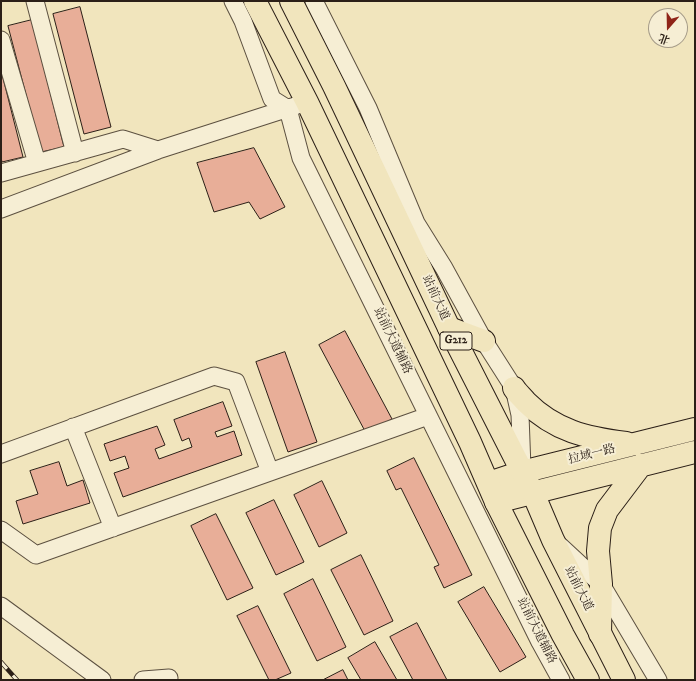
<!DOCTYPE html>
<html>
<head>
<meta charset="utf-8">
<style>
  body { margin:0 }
  #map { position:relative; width:696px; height:681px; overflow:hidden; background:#f1e5bd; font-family:"IM FELL DW Pica","Noto Serif SC",serif }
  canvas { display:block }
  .frame { position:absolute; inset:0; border:2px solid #2b1f17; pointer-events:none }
  .north { position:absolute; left:648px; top:8px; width:40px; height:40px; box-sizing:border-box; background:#f6eed4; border:1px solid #a59b88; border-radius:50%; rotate:200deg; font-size:11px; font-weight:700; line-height:16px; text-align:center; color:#2b1f17 }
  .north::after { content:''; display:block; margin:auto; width:14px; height:18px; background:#8f2418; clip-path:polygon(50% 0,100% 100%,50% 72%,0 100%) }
</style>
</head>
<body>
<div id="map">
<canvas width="696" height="681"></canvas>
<div class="frame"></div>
<div class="north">北</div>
</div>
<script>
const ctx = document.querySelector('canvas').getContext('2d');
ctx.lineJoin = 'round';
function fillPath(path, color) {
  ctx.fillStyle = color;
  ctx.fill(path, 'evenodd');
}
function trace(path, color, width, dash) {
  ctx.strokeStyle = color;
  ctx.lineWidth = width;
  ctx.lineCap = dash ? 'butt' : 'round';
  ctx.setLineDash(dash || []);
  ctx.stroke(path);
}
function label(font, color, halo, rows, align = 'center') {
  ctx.font = font + ' "IM FELL DW Pica","Noto Serif SC",serif';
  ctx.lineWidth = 4;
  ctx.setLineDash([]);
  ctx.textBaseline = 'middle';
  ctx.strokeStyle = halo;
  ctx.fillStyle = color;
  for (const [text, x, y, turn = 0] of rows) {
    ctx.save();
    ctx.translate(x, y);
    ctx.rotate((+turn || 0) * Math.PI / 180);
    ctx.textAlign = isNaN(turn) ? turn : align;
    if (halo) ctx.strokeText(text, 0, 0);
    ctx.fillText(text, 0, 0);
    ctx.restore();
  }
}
const building = new Path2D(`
  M80,7L111,127L84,134L53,14Z
  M32,20L64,147L41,152L8,26Z
  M1,70L23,157L2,162L1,158Z
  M254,148L285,207L260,219L249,202L214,212L197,163Z
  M345,331L392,419L366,433L319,345Z
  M285,352L317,442L288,452L256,362Z
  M223,402L232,426L215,432L217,437L234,431L242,455L123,497L114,473L129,468L125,456L110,461L104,444L157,426L165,445L155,449L159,459L192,447L189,438L182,441L174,420Z
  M414,458L472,575L444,588L434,567L439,565L401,488L396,490L387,471Z
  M59,462L67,486L83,480L90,503L23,524L16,501L38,494L30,471Z
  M322,481L347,533L319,547L294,495Z
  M274,500L304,562L276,575L246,513Z
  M216,514L253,588L227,600L191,526Z
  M361,555L393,621L364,635L331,570Z
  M313,579L346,647L317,661L284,594Z
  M484,587L526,657L500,672L458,602Z
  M258,606L291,673L275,680H269L237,616Z
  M417,623L447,680H413L390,637Z
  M375,642L397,680H361L348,658Z
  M343,670L348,680H323Z`);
fillPath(building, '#e8ae98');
trace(building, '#2b1f17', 1);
const minor = new Path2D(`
  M35,1L75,153
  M233,1L243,21L272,99L288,109L301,158L540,642L561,680
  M314,1L368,108L416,223L444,268L484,341L514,388L520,415L522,468
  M1,40L37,163
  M1,173L123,139L158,150
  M1,209L158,150L295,106
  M73,427L113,528
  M1,454L214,376L236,382L270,472
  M1,530L36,555L428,416
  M560,546L601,584L658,680
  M1,606L102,680
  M143,680L169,678`);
const major = new Path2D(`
  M449,328L484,341
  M514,388C517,393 522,397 526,402C555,431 587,438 626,443
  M489,483L522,472L695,429
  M496,502L695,452
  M600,634L601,584L598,551L600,528L607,510L641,465`);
const highway = new Path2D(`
  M255,1L307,102L470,442L496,502L563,635L588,680
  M291,1L334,86L449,328L533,493L553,540L624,680`);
trace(minor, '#5c5040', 19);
trace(major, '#2b1f17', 24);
trace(highway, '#2b1f17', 24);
trace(minor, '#f6eed4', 17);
trace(major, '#f1e5bd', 22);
trace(highway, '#f1e5bd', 22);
const rail = new Path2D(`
  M1,662L17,680`);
trace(rail, '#2b1f17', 4.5);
trace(rail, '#f6eed4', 3, [9]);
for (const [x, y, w] of [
  [456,341,32]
]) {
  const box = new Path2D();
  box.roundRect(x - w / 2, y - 9, w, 18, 3);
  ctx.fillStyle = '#f6eed4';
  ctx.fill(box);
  trace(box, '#2b1f17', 1);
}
label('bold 11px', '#2b1f17', null, [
  ["G212",456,341]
]);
label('12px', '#2b1f17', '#f6eed4', [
  ["站前大道",435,298,65],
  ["站前大道辅路",392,341,64],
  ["拉域一路",592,455,-14],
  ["站前大道",578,589,63],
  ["站前大道辅路",536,631,63]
]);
</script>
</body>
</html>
